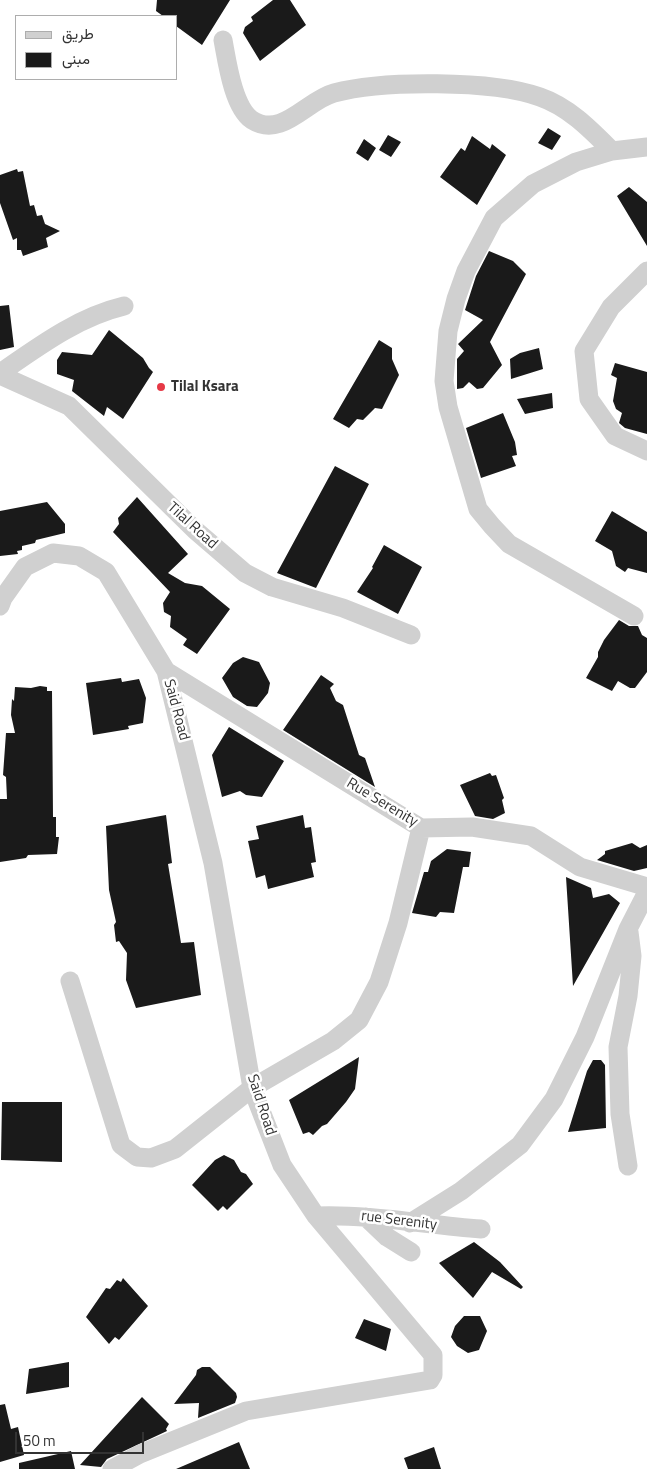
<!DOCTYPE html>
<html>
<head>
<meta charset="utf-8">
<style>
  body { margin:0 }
  #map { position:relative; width:647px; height:1469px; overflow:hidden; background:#fff; font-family:"Titillium Web",Vazirmatn,sans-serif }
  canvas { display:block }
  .legend { position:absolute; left:15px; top:15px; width:162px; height:65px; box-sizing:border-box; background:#fff; border:1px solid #adadad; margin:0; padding:6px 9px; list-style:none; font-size:15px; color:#333 }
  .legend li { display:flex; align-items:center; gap:10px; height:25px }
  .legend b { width:25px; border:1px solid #adadad }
  .scale { position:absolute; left:15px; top:1432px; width:129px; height:22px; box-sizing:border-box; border:2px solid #333; border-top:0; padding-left:6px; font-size:15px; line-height:18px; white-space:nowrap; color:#333; -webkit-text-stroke:4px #fff; paint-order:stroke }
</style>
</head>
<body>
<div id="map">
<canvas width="647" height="1469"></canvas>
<ul class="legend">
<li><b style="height:6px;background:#d0d0d0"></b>طريق</li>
<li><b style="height:14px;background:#1a1a1a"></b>مبنى</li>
</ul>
<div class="scale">50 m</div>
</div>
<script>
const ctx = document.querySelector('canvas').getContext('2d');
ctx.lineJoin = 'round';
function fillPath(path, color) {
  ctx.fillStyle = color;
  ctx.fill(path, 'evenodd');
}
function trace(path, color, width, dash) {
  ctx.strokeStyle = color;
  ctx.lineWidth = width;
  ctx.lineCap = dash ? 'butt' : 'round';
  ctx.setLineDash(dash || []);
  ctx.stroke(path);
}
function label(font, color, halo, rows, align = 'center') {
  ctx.font = font + ' "Titillium Web",sans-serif';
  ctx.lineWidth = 5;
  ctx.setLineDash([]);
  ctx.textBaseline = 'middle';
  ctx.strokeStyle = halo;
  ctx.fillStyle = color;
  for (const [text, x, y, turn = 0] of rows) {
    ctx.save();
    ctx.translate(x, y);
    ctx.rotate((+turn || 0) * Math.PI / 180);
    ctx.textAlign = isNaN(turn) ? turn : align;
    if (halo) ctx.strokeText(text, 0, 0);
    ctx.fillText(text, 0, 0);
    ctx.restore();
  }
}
fillPath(new Path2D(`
  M157,0H230L202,45L176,26V16H163L156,11Z
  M273,0H290L306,25L260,61L243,33L245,27L253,21L251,17Z
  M548,128L561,136L552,150L538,143Z
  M388,135L401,142L391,157L379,150Z
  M472,136L490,149L492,144L506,155L477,205L440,177L461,148L465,151Z
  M364,139L376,148L368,161L356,153Z
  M17,169L18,172L23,171L30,206L34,205L37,216L42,215L45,224L60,231L46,238L48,247L23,256L21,250H17V238L13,240L0,203V175Z
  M629,187L647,202V246L617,196Z
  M489,251L513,261L526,274L490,342L502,365L483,388L477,389L469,382L463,388L457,389V359L464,351L458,344L483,320L465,310L476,276Z
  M9,305L14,347L0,350V306Z
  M109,330L143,358L149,368L153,372L123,419L107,407L104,416L72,391L74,380L57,374V360L62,352L92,355Z
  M379,340L392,348V359L399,375L382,409L375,408L363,420L357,419L349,428L333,419Z
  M539,348L543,369L511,379L510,359L520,353Z
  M615,363L647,372V434L625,428L619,423L622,413L616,409L613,401L617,378L611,375Z
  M552,393L553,408L525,414L517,399Z
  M503,413L515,442L517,455L512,456L516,466L481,478L466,428Z
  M335,466L369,484L316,588L277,573Z
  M137,497L188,554L168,573L185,583L202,586L230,609L197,654L183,645L187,639L170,627L171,616L164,612L163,603L170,592L113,532L119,524L118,518Z
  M47,502L65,524V533L36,540L35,543L22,546V550L17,551L18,554L0,556V511Z
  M612,511L647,532V573L628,568L625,572L616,566L612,551L595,541Z
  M384,545L422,567L398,614L357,592L373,568L372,567Z
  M619,620L629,626H638L642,635L647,638V672L635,688H630L618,681L612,691L586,678L598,657V652L604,640Z
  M243,657L259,662L270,683L268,693L257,707L247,706L233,697L222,678L233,663Z
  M321,675L334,684L330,688L336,701L343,705L359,755L365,758L375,787L283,730Z
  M121,678L122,682L139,679L146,698L143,723L128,726L129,729L93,735L86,683Z
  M40,686L47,687V691H52L53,817H56V837H59L57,854L28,855L26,858L0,862V799H7L6,777L3,775L6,733H15L11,715L12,699L14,701L15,687L31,688Z
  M229,727L284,761L262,797L246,795L240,791L222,797L212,755Z
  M490,773L492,776L496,775L504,798L502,800L505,813L493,819L475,816L460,785Z
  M166,815L172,863L168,864L181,943L194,942L201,995L136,1008L126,980L127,953L119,941L116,942L114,925L116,922L109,890L106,826Z
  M303,815L305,828L311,827L316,862L311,863L314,877L268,889L265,875L256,878L248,841L259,839L256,826Z
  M632,843L640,848L647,845V868L634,871L597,860L605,854V851Z
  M447,849L471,852L469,867H463L454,913L440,912L436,917L412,913L424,872H428L431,861Z
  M566,877L591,888L593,898L609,894L620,903L573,986Z
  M359,1057L355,1089L346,1102L327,1124L322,1126L313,1135L309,1132L303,1134L289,1100Z
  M593,1060H601L605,1065L606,1128L568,1132L587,1071Z
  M2,1102H62V1162L1,1160Z
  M224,1155L234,1160L241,1172L246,1174L253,1184L227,1210L223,1206L218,1211L192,1185L215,1160Z
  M474,1242L500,1262L523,1287L521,1289L492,1272L473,1298L439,1263Z
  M123,1278L148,1306L119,1340L115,1337L109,1344L86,1317L106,1288L110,1289L117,1280L121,1282Z
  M464,1316H480L487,1331L479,1350L468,1353L457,1346L451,1337L455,1326Z
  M364,1319L391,1329L386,1351L355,1338Z
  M69,1362V1387L26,1394L29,1369Z
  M202,1367H210L236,1393L237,1397L235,1403L198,1418L199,1403L174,1404L196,1375L197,1370Z
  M142,1397L169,1424L166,1429L167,1431L107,1459L101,1467L80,1465Z
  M5,1404L11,1429L18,1427L24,1455L0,1462V1405Z
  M239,1442L250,1469H176Z
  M434,1447L441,1469H408L404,1458Z
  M71,1451L75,1469H19V1463Z`), '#1a1a1a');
trace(new Path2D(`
  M223,40C227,61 233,107 252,120C282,139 307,100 334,93C382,80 493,80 540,97C569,107 591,130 612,151
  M647,271L611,307L584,351L589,399L615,436L647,451
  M0,373C39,346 78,317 124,306
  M0,375L69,406L195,530L245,573L272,587L343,608L411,635
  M0,606L3,598L25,567L53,553L79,556L106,572L166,671L213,863L252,1088L282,1165L316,1216L433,1355V1375L430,1380L246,1411L140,1454L112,1469
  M634,616L509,544L492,526L478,509L448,407L444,381L448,331L456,299L466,271L494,218L533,184L576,162L612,151L647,147
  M166,671L421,828L472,827L531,836L580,867L647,887
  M70,981L121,1145L137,1157L151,1158L175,1149L252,1088L333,1041L359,1020L379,982L398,923L421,828
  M628,1166L620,1114L618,1047L628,996L632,956L629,932
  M316,1216C371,1214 426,1225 481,1229
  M366,1217L387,1237L411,1252
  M410,1223L461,1191L520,1145L554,1099L585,1037L628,929L647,892`), '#d0d0d0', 19);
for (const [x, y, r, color] of [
  [161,387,5,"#e63946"]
]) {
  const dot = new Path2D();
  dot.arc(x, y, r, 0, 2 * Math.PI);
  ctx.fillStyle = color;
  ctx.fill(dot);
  trace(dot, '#fff', 2);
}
label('bold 15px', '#333', '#fff', [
  ["Tilal Ksara",171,387]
], 'left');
label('15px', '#333', '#fff', [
  ["Tilal Road",192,526,42],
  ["Said Road",176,710,75],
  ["Rue Serenity",382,803,31],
  ["Said Road",261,1105,72],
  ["rue Serenity",399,1221,7]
]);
</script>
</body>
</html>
